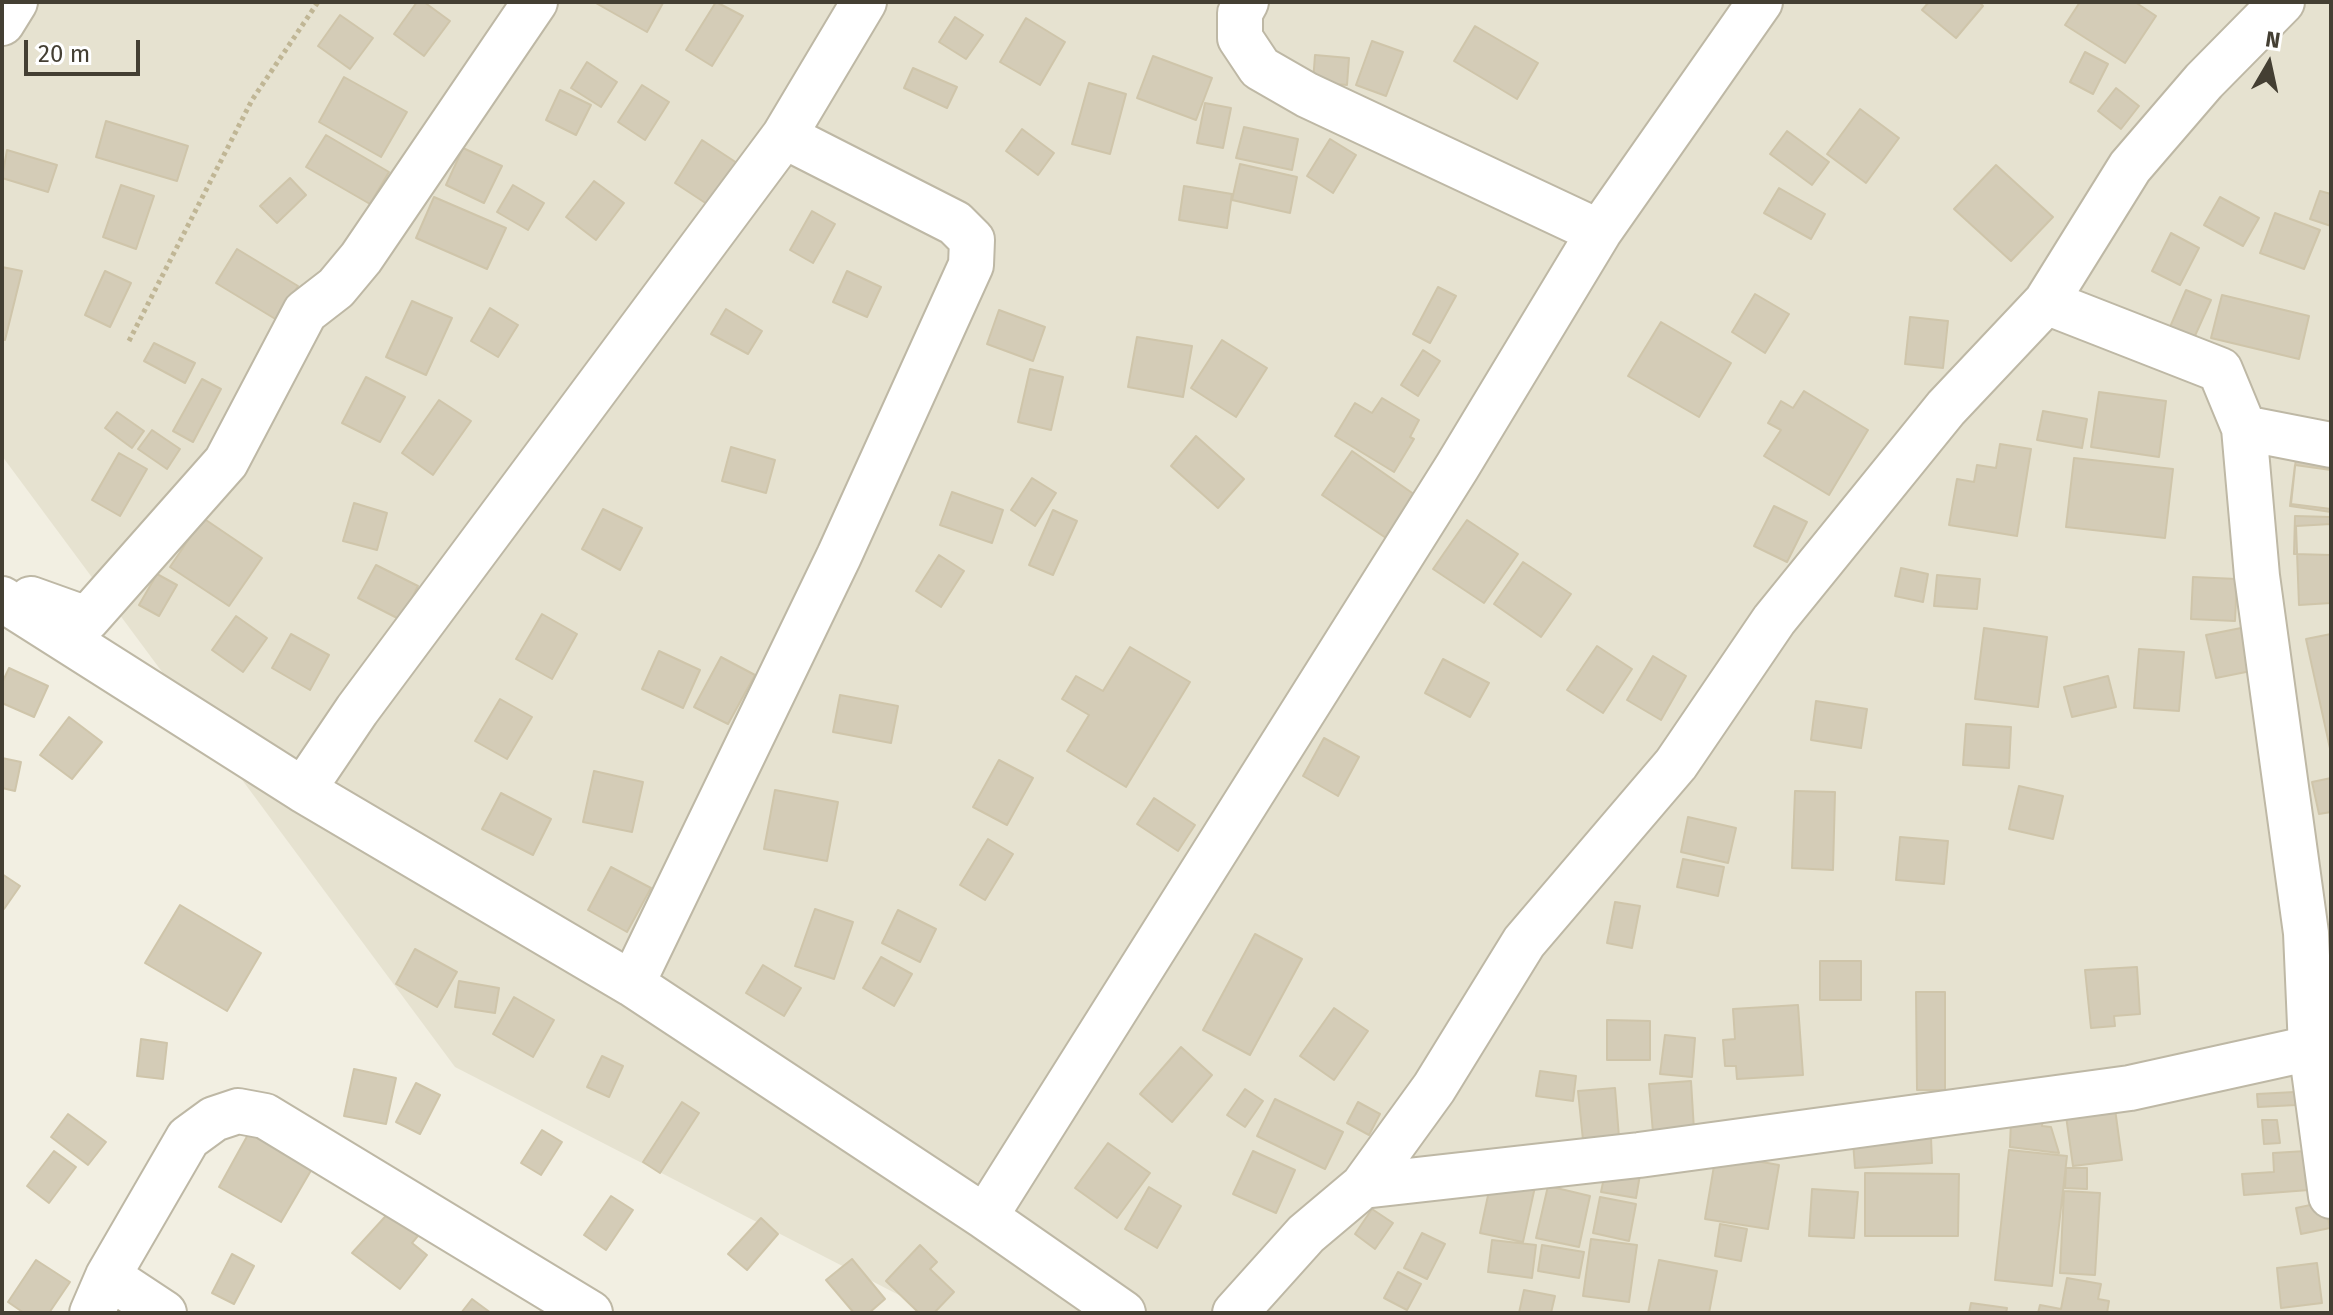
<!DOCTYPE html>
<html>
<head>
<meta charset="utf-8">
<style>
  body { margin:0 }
  #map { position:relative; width:2333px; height:1315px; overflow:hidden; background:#f2efe2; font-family:"Fira Sans",sans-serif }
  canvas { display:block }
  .frame { position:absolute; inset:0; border:4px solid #443f33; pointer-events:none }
  .north { position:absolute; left:2229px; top:24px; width:80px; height:80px; -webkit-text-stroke:6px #fff; paint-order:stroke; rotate:9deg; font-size:22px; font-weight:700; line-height:32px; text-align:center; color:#443f33 }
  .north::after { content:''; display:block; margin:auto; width:28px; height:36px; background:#443f33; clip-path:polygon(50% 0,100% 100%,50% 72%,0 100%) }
  .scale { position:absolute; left:24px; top:40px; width:116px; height:36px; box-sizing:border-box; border:4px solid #443f33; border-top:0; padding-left:10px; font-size:24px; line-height:28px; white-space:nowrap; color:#443f33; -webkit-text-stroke:6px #fff; paint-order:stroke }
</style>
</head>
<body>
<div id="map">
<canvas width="2333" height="1315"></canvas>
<div class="frame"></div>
<div class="north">N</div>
<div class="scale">20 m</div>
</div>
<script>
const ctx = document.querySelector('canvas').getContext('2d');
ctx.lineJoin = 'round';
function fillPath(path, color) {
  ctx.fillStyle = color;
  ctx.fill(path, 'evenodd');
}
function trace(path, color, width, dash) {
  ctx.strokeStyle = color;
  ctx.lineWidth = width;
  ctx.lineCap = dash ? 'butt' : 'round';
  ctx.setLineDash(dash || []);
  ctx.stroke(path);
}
fillPath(new Path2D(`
  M2,2H2331V1313H934L455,1067L2,456Z`), '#e6e2d0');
const building = new Path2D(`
  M417,2H424L450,21L424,56L394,34Z
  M594,2H661L663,3L647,32Z
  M716,2L743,16L712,66L686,50Z
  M1929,2H1979L1983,6L1956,38L1922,10Z
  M2080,2H2135L2156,16L2125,63L2065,25Z
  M340,15L373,38L350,69L318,46Z
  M955,17L983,35L966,59L939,42Z
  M1026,18L1065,42L1040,85L1000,62Z
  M1475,26L1538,63L1517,99L1454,61Z
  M1372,41L1403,52L1386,96L1356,85Z
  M2085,52L2108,64L2093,94L2070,82Z
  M1315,55L1349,58L1347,85L1313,82Z
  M1153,56L1212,78L1196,120L1137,98Z
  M587,62L617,82L601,107L571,88Z
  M913,68L957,87L947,108L904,88Z
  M344,77L407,112L381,157L319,122Z
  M1089,83L1126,94L1110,154L1072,144Z
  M642,85L669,102L645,140L618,122Z
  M2116,88L2139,106L2121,129L2098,111Z
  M560,90L591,105L576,135L546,120Z
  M1205,103L1231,108L1223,148L1197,143Z
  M1860,109L1899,138L1866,183L1827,154Z
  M106,121L188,146L177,181L96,157Z
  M1244,127L1298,139L1292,170L1236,158Z
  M1022,129L1054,153L1038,175L1006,151Z
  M1787,131L1829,162L1812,185L1770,154Z
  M326,135L389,172L370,204L306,167Z
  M1330,139L1356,155L1333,193L1307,176Z
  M702,140L737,163L710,206L675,183Z
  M463,148L502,166L484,203L446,185Z
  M7,150L57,165L48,192L2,178Z
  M1240,164L1297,177L1290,213L1232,200Z
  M1996,165L2053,217L2011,261L1954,209Z
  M290,178L306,195L277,223L260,206Z
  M594,181L624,203L596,240L566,217Z
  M121,185L154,196L136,249L103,237Z
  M513,185L544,203L528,230L497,212Z
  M1184,186L1232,194L1227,228L1179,220Z
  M1779,188L1825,214L1811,239L1764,213Z
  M2320,191L2331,194V226L2310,219Z
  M434,197L506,228L487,269L416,238Z
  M2220,197L2259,218L2243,246L2204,225Z
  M812,211L835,224L813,263L790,250Z
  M2275,213L2320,230L2304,269L2260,253Z
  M2171,233L2199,248L2180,285L2152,271Z
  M237,249L298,286L277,320L216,283Z
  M2,267L22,271L5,340L2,339Z
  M105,271L131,283L110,327L85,315Z
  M847,271L881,287L867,317L833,302Z
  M1438,287L1456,296L1430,343L1413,334Z
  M2186,290L2211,300L2194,338L2170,327Z
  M1755,294L1789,314L1765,353L1732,332Z
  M2222,295L2309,316L2299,359L2211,338Z
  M412,301L452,318L426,375L386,357Z
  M490,308L518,325L498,357L471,341Z
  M726,309L762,331L748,354L711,334Z
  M999,310L1045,327L1033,361L987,344Z
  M1910,317L1948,321L1943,368L1905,364Z
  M1661,322L1731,363L1699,417L1628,376Z
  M1137,337L1192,346L1183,397L1128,387Z
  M1222,340L1267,368L1236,417L1191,388Z
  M154,343L195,363L185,383L144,361Z
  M1423,350L1440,361L1418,396L1401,385Z
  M1030,369L1063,377L1051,430L1018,422Z
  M366,377L405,397L380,442L342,423Z
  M202,379L221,389L193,442L173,431Z
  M1804,391L1868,430L1829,495L1764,456L1781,430L1768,423L1781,401L1793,408Z
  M2099,392L2166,401L2159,457L2091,447Z
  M1382,398L1419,420L1410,437L1414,439L1394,472L1335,436L1355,403L1372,413Z
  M439,400L471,421L433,475L402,453Z
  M2043,411L2087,419L2082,448L2037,440Z
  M117,412L144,431L132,448L105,428Z
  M152,430L180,449L167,469L138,449Z
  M1196,436L1244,479L1218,508L1171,466Z
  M2000,444L2031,449L2017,536L1949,525L1957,479L1974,482L1977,465L1996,468Z
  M731,447L775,460L766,493L722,481Z
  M1352,451L1418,497L1389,540L1322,495Z
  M119,453L147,469L120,516L92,500Z
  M2074,458L2173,469L2165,538L2066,527Z
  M2296,458L2331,463V509L2291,504Z
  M2295,465L2331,470V512L2290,506Z
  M1032,478L1056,493L1035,526L1011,510Z
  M952,492L1003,510L992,543L940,525Z
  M354,503L387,513L377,550L343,541Z
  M1774,506L1807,522L1787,562L1754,546Z
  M603,509L642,528L620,570L582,549Z
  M1053,510L1077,521L1053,575L1029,565Z
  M2295,516L2331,517V555L2294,554Z
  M203,518L262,558L229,606L170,567Z
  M1467,520L1518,554L1484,603L1433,569Z
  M2331,524V603L2299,605L2296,526Z
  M939,555L964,571L941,607L916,591Z
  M1523,562L1571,594L1541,637L1494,604Z
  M376,565L418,586L401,620L358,598Z
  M1901,568L1928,574L1923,602L1895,596Z
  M157,574L177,585L159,616L139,605Z
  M1937,575L1980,579L1977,609L1934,606Z
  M2193,577L2237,579L2235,621L2191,619Z
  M542,614L577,634L552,679L516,659Z
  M236,616L267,638L243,672L212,650Z
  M2246,627L2256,670L2216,678L2206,635Z
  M1984,628L2047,637L2038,707L1975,699Z
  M291,634L329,655L310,690L272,668Z
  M2331,634V753L2306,639Z
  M1597,646L1632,669L1603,713L1567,690Z
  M1130,647L1190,682L1126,787L1067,751L1089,715L1062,699L1076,676L1103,691Z
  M2139,649L2184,652L2179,711L2134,708Z
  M659,651L700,670L683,708L642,689Z
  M1653,656L1686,676L1661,720L1627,700Z
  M721,657L755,675L728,724L694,707Z
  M1443,659L1489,683L1470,717L1425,693Z
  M9,668L48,686L34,717L2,703V683Z
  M2108,676L2116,707L2072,717L2064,687Z
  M840,695L898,706L891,743L833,732Z
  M500,699L532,717L507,759L475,741Z
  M1816,701L1867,709L1861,748L1811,740Z
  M69,717L102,742L72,779L40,755Z
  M1966,724L2011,727L2009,768L1963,765Z
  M1324,738L1359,757L1338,796L1303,776Z
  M2,758L21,762L15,791L2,788Z
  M999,760L1033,778L1007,825L973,807Z
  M594,771L643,782L632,832L583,822Z
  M2331,778V812L2319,814L2312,782Z
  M2019,786L2063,796L2053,839L2009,829Z
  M775,790L838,802L827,861L764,849Z
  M1795,791L1835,792L1833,870L1792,868Z
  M501,793L551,819L533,855L482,829Z
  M1154,798L1195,825L1178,851L1137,824Z
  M1688,817L1736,828L1728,863L1681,852Z
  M1900,837L1948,841L1944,884L1896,880Z
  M988,839L1013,854L985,900L960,885Z
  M1683,859L1724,867L1718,896L1677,887Z
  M611,867L651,888L627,932L588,910Z
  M2,874L20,886L4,909L2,908Z
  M1615,902L1640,906L1632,948L1607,943Z
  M180,905L261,953L227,1011L145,963Z
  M815,909L853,922L834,979L795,966Z
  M898,910L936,929L920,962L882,943Z
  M1255,934L1302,959L1250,1055L1203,1030Z
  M415,949L457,972L437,1007L396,984Z
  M881,957L912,974L894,1006L863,988Z
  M1820,961H1861V1000H1820Z
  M763,965L801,988L784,1016L746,993Z
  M2137,967L2140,1014L2114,1016L2115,1026L2091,1028L2085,970Z
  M459,981L499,988L495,1013L455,1007Z
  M1916,992H1945V1090H1917Z
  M514,997L554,1020L533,1057L493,1034Z
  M1798,1005L1803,1075L1737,1079L1736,1066H1725L1723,1040L1735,1039L1733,1009Z
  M1334,1008L1368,1031L1334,1080L1300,1056Z
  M1607,1020L1650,1021V1060H1607Z
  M1665,1035L1695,1038L1692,1077L1660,1074Z
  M141,1039L167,1043L163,1079L137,1076Z
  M1181,1047L1212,1075L1172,1122L1140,1094Z
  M602,1056L623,1066L609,1097L587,1087Z
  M354,1069L396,1078L386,1124L344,1116Z
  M1540,1071L1576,1076L1573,1101L1536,1096Z
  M1691,1081L1694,1130L1653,1133L1649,1084Z
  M416,1083L440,1095L420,1134L396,1122Z
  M1615,1088L1619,1137L1583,1140L1578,1091Z
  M1245,1089L1263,1101L1245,1127L1227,1115Z
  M2295,1092L2296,1105L2258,1107L2257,1094Z
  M1275,1099L1343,1132L1325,1169L1257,1136Z
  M682,1102L699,1113L660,1173L643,1162Z
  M1358,1102L1380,1114L1369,1135L1347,1123Z
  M2115,1109L2122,1160L2073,1166L2066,1116Z
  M68,1114L106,1142L88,1165L51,1137Z
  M2043,1117L2042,1126L2051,1127L2059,1153L2010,1147L2011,1119Z
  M2262,1120H2277L2280,1143L2264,1144Z
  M542,1130L562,1142L541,1175L521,1163Z
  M250,1131L313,1167L281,1222L219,1187Z
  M1931,1137L1932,1163L1855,1168L1853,1142Z
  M1108,1143L1150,1173L1117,1218L1075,1188Z
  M2009,1150L2067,1156L2052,1286L1995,1280Z
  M54,1151L76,1167L49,1203L27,1186Z
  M1253,1151L1295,1170L1276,1213L1233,1194Z
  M2306,1151L2309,1190L2244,1195L2242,1174L2274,1172L2273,1153Z
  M1716,1154L1779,1165L1768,1229L1705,1219Z
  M1607,1163L1641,1169L1636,1198L1601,1192Z
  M2066,1168H2087V1189L2065,1188Z
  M1493,1172L1536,1182L1523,1242L1480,1233Z
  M1865,1173L1959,1174L1958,1236H1865Z
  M1548,1186L1590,1196L1579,1247L1536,1238Z
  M1149,1187L1181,1206L1157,1248L1125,1229Z
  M1812,1189L1858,1192L1854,1238L1809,1236Z
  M2064,1191L2100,1193L2095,1275L2060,1273Z
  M611,1196L633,1210L606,1250L584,1235Z
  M1600,1197L1636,1204L1629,1241L1593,1233Z
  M2325,1202L2330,1228L2301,1234L2296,1208Z
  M393,1208L422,1231L412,1243L427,1255L400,1289L352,1253Z
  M1372,1209L1393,1223L1375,1249L1355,1234Z
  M761,1218L778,1234L747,1270L728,1254Z
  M1720,1224L1747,1229L1741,1261L1715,1256Z
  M1422,1233L1445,1244L1427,1279L1404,1268Z
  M1591,1239L1637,1245L1629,1302L1583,1296Z
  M1492,1240L1536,1245L1532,1278L1488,1272Z
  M920,1245L937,1262L930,1269L954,1292L934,1313H919L886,1281Z
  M1542,1245L1584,1252L1579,1278L1538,1271Z
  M232,1254L254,1266L234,1304L212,1293Z
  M852,1259L885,1299L869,1313H854L826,1280Z
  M36,1260L70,1282L49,1313H24L8,1302Z
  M1659,1260L1717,1271L1709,1313H1648Z
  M2317,1263L2322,1303L2281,1308L2277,1268Z
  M1398,1272L1421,1284L1407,1310L1384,1298Z
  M2067,1278L2101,1284L2098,1299L2109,1301L2107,1313H2038L2040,1305L2061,1309Z
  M1524,1290L1555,1296L1551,1313H1519Z
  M472,1299L491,1313H461Z
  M1971,1303L2007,1308L2006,1313H1969Z`);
fillPath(building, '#d4ccb7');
trace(building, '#cfc5aa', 2);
const minor = new Path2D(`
  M1246,2L1240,13V38L1260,68L1307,95L1599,232
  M2,23L15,2
  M2046,302L2220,370L2244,428L2257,576L2306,933L2311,1048L2331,1196
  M2244,428L2331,445
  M2,599L303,790L632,984L985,1217L1123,1313
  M31,599L87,619L226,462L305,312L336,288L361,258L535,2
  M303,790L357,710L784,136L864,2
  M632,984L839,556L971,265L972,240L955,223L784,136
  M1363,1186L1639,1155L2130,1088L2311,1048
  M985,1217L1457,467L1599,232L1760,2
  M108,1276L164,1313
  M92,1313L108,1276L188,1138L214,1119L238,1111L265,1116L590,1313
  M1235,1313L1306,1234L1363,1186L1434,1088L1524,942L1676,764L1774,620L1946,408L2046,302L2130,167L2204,81L2282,2`);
trace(minor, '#beb8a5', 48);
trace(new Path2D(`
  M129,341L252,100L318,2`), '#c0b695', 5, [4, 4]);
trace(minor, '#fff', 44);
</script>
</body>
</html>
